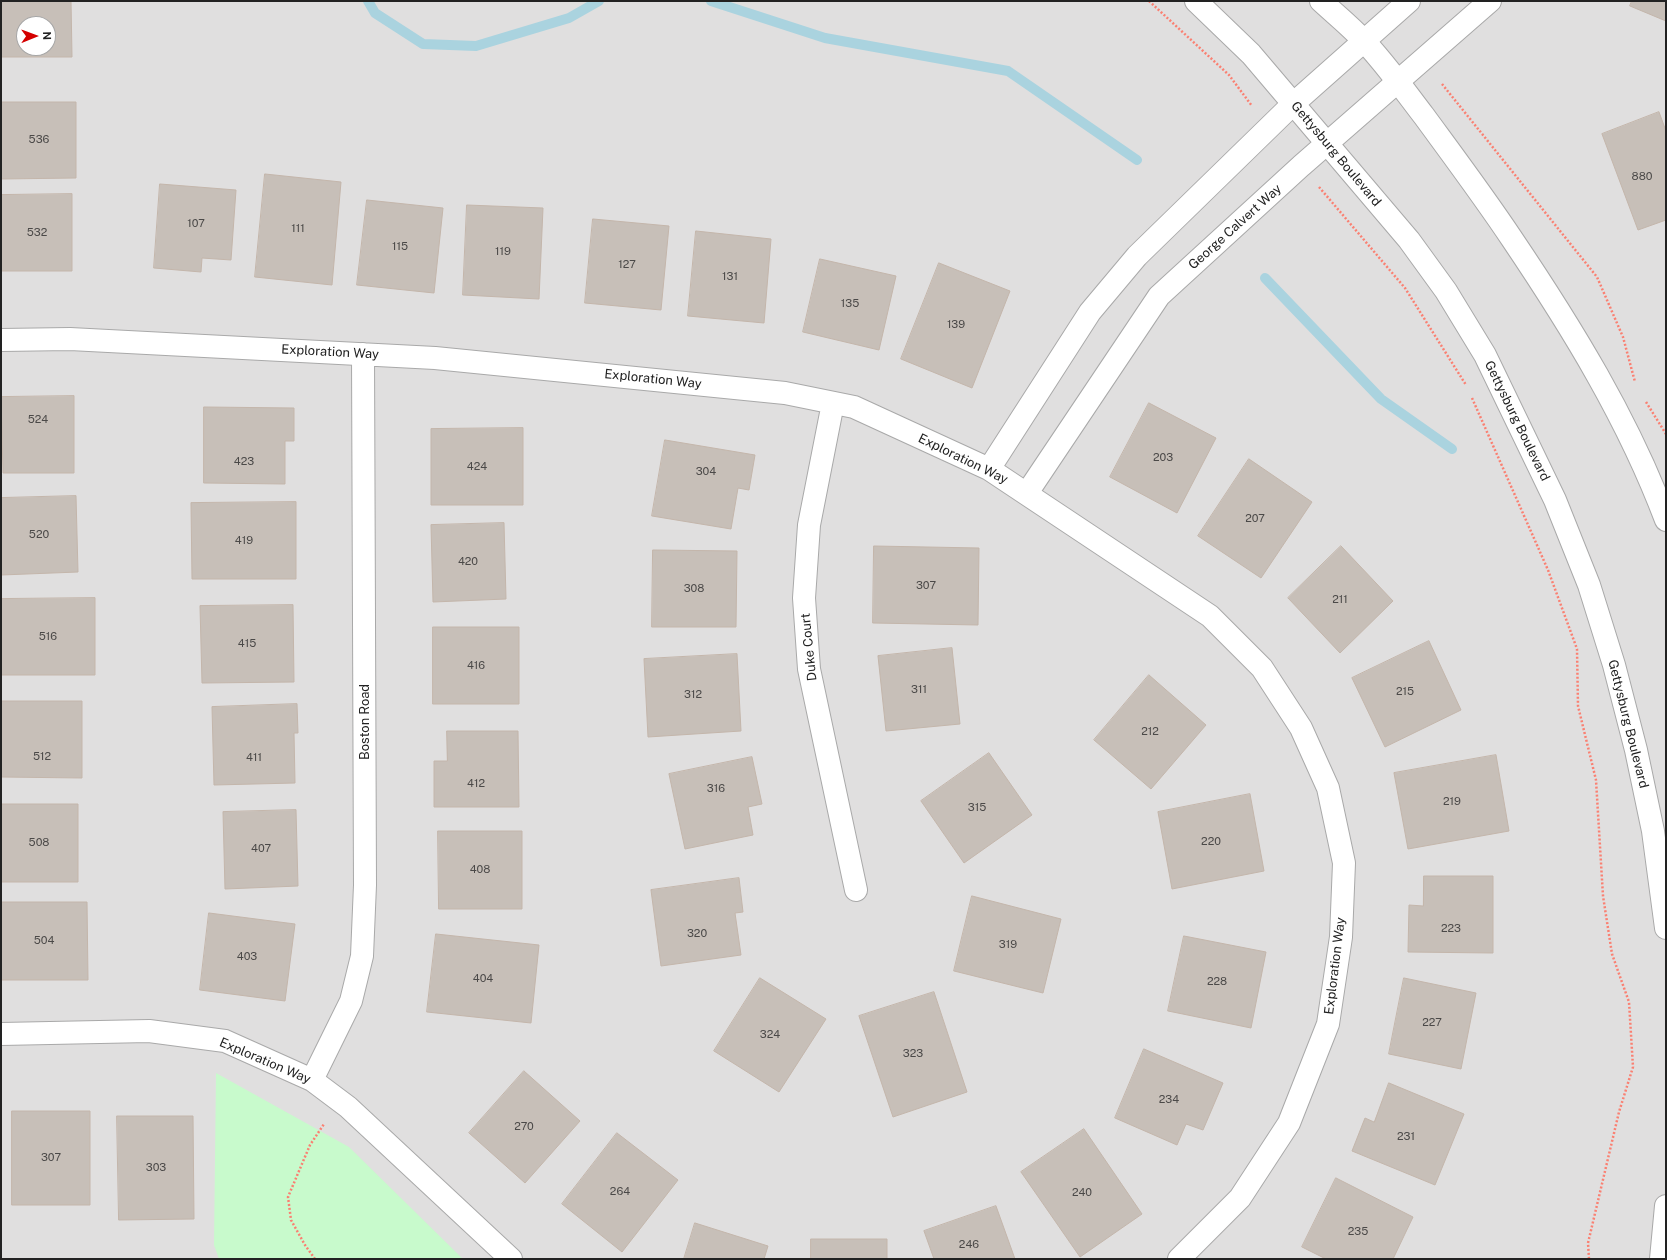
<!DOCTYPE html>
<html>
<head>
<meta charset="utf-8">
<style>
  body { margin:0 }
  #map { position:relative; width:1667px; height:1260px; overflow:hidden; background:#f2efe9; font-family:"Public Sans",sans-serif }
  canvas { display:block }
  .frame { position:absolute; inset:0; border:2px solid #222; pointer-events:none }
  .north { position:absolute; left:16px; top:16px; width:40px; height:40px; box-sizing:border-box; background:#fff; border:1px solid #a7a7a7; border-radius:50%; rotate:89deg; font-size:11px; font-weight:700; line-height:16px; text-align:center; color:#222 }
  .north::after { content:''; display:block; margin:auto; width:14px; height:18px; background:#d40000; clip-path:polygon(50% 0,100% 100%,50% 72%,0 100%) }
</style>
</head>
<body>
<div id="map">
<canvas width="1667" height="1260"></canvas>
<div class="frame"></div>
<div class="north">N</div>
</div>
<script>
const ctx = document.querySelector('canvas').getContext('2d');
ctx.lineJoin = 'round';
function fillPath(path, color) {
  ctx.fillStyle = color;
  ctx.fill(path, 'evenodd');
}
function trace(path, color, width, dash) {
  ctx.strokeStyle = color;
  ctx.lineWidth = width;
  ctx.lineCap = dash ? 'butt' : 'round';
  ctx.setLineDash(dash || []);
  ctx.stroke(path);
}
function label(font, color, halo, rows, align = 'center') {
  ctx.font = font + ' "Public Sans",sans-serif';
  ctx.lineWidth = 3;
  ctx.setLineDash([]);
  ctx.textBaseline = 'middle';
  ctx.strokeStyle = halo;
  ctx.fillStyle = color;
  for (const [text, x, y, turn = 0] of rows) {
    ctx.save();
    ctx.translate(x, y);
    ctx.rotate((+turn || 0) * Math.PI / 180);
    ctx.textAlign = isNaN(turn) ? turn : align;
    if (halo) ctx.strokeText(text, 0, 0);
    ctx.fillText(text, 0, 0);
    ctx.restore();
  }
}
fillPath(new Path2D(`
  M1,1H1666V1259H1ZM24,24H48V48H24Z`), '#e0dfdf');
fillPath(new Path2D(`
  M216,1073L349,1147L463,1259H219L214,1245Z`), '#c8facc');
trace(new Path2D(`
  M368,1L375,13L423,44L476,46L569,18L599,1
  M711,1L825,38L1008,71L1137,160
  M1265,278L1381,399L1452,449`), '#aad3df', 10);
const building = new Path2D(`
  M1,1H71L72,57H1ZM24,24H48V48H24Z
  M1632,1H1666V21L1630,6Z
  M1,102H76V178L1,179Z
  M1659,112L1666,131V220L1638,230L1602,134Z
  M265,174L341,182L332,285L255,277Z
  M160,184L236,190L231,260L202,258L201,272L154,268Z
  M72,194V271H1V195Z
  M367,200L443,208L434,293L357,285Z
  M467,205L543,208L539,299L463,295Z
  M593,219L669,226L661,310L585,303Z
  M696,231L771,239L764,323L688,316Z
  M820,259L896,276L879,350L803,332Z
  M939,263L1010,291L972,388L901,359Z
  M74,396V473H3L1,397Z
  M1149,403L1216,438L1177,513L1110,477Z
  M204,407L294,408V441H285V484L204,483Z
  M523,428V505H431V429Z
  M665,440L755,455L749,490L738,488L731,529L652,516Z
  M1249,459L1312,502L1261,578L1198,536Z
  M76,496L78,572L1,575V498Z
  M296,502V579H192L191,503Z
  M504,523L506,599L433,602L431,525Z
  M874,546L979,548L978,625L873,623Z
  M1341,546L1393,601L1340,653L1288,598Z
  M653,550L737,551L736,627H652Z
  M95,598V675H1V599Z
  M293,605L294,682L202,683L200,606Z
  M433,627H519V704H433Z
  M1429,641L1461,710L1385,747L1352,678Z
  M952,648L960,724L886,731L878,656Z
  M737,654L741,731L648,737L644,659Z
  M1149,675L1206,725L1151,789L1094,740Z
  M1,701H82V778L1,777Z
  M297,704L298,733H294L295,783L214,785L212,707Z
  M447,731H518L519,807H434V761H447Z
  M989,753L1032,815L964,863L921,801Z
  M1496,755L1509,831L1408,849L1394,773Z
  M752,757L762,804L748,807L753,835L685,849L669,774Z
  M1250,794L1264,871L1172,889L1158,812Z
  M1,804H78V882H1Z
  M296,810L298,886L225,889L223,812Z
  M438,831H522V909H439Z
  M1424,876H1493V953L1408,952L1409,905L1423,906Z
  M739,878L743,912L735,913L741,955L661,966L651,890Z
  M972,896L1061,919L1043,993L954,971Z
  M1,902H87L88,980H1Z
  M209,913L295,924L285,1001L200,990Z
  M436,934L539,945L531,1023L427,1012Z
  M1184,936L1266,952L1251,1028L1168,1011Z
  M760,978L826,1019L779,1092L714,1051Z
  M1404,978L1476,993L1461,1069L1389,1054Z
  M934,992L967,1092L893,1117L859,1016Z
  M1144,1049L1223,1083L1203,1130L1186,1124L1177,1145L1115,1118Z
  M524,1071L580,1121L525,1183L469,1133Z
  M1389,1083L1464,1114L1435,1185L1352,1151L1365,1118L1374,1122Z
  M12,1111H90V1205H12Z
  M117,1116H193L194,1219L119,1220Z
  M1084,1129L1142,1214L1080,1257L1021,1172Z
  M617,1133L678,1180L622,1252L562,1204Z
  M1336,1178L1413,1217L1393,1259H1326L1302,1247Z
  M996,1206L1015,1259H934L924,1231Z
  M695,1223L768,1246L764,1259H684Z
  M811,1239H887V1259H811Z`);
fillPath(building, '#c7bfb8');
trace(building, '#c4b6ab', 1);
const minor = new Path2D(`
  M1,340L70,339L435,358L785,393L854,407L989,469L1210,616L1262,668L1301,728L1328,788L1344,863L1341,937L1328,1024L1289,1123L1240,1198L1179,1259
  M833,403L809,525L804,598L809,669L856,890
  M989,469L1090,312L1137,256L1293,104L1409,1
  M1027,493L1159,296L1301,166L1490,1
  M1,1034L149,1031L225,1041L312,1080L348,1107L511,1259
  M312,1080L351,1001L362,956L365,885L363,354`);
const tertiary = new Path2D(`
  M1196,1L1251,54L1409,240L1446,291L1485,355L1555,500L1589,585L1614,665L1636,750L1653,831L1666,928
  M1321,1C1335,14 1350,26 1363,40C1385,63 1404,90 1424,116C1454,157 1484,197 1512,239C1572,328 1628,419 1666,520
  M1661,1259L1666,1206`);
trace(minor, '#a9a9a9', 24);
trace(tertiary, '#a9a9a9', 24);
trace(new Path2D(`
  M1149,1L1229,75L1252,106
  M1442,84L1597,277L1623,337L1635,382
  M1319,187L1405,288L1466,385
  M1472,398L1548,570L1577,649L1578,706L1596,780L1603,896L1612,954L1629,1002L1633,1067L1619,1112L1588,1243L1589,1259
  M1646,402L1666,434
  M315,1259L305,1245L291,1220L288,1197L310,1145L324,1124`), '#fa8072', 2.5, [2, 2]);
trace(minor, '#fff', 22);
trace(tertiary, '#fff', 22);
label('11px', '#4b4948', null, [
  ["536",39,140],
  ["880",1642,177],
  ["107",196,224],
  ["111",298,229],
  ["532",37,233],
  ["115",400,247],
  ["119",503,252],
  ["127",627,265],
  ["131",730,277],
  ["135",850,304],
  ["139",956,325],
  ["524",38,420],
  ["203",1163,458],
  ["423",244,462],
  ["424",477,467],
  ["304",706,472],
  ["207",1255,519],
  ["520",39,535],
  ["419",244,541],
  ["420",468,562],
  ["307",926,586],
  ["308",694,589],
  ["211",1340,600],
  ["516",48,637],
  ["415",247,644],
  ["416",476,666],
  ["311",919,690],
  ["215",1405,692],
  ["312",693,695],
  ["212",1150,732],
  ["512",42,757],
  ["411",254,758],
  ["412",476,784],
  ["316",716,789],
  ["219",1452,802],
  ["315",977,808],
  ["220",1211,842],
  ["508",39,843],
  ["407",261,849],
  ["408",480,870],
  ["223",1451,929],
  ["320",697,934],
  ["504",44,941],
  ["319",1008,945],
  ["403",247,957],
  ["404",483,979],
  ["228",1217,982],
  ["227",1432,1023],
  ["324",770,1035],
  ["323",913,1054],
  ["234",1169,1100],
  ["270",524,1127],
  ["231",1406,1137],
  ["307",51,1158],
  ["303",156,1168],
  ["264",620,1192],
  ["240",1082,1193],
  ["235",1358,1232],
  ["246",969,1245]
]);
label('13px', '#222', '#fff', [
  ["Gettysburg Boulevard",1336,154,50],
  ["George Calvert Way",1235,227,-42],
  ["Exploration Way",330,352,3],
  ["Exploration Way",653,379,6],
  ["Gettysburg Boulevard",1517,421,64],
  ["Exploration Way",963,459,26],
  ["Duke Court",809,647,-96],
  ["Boston Road",365,722,-90],
  ["Gettysburg Boulevard",1628,724,76],
  ["Exploration Way",1335,966,-83],
  ["Exploration Way",265,1061,23]
]);
</script>
</body>
</html>
